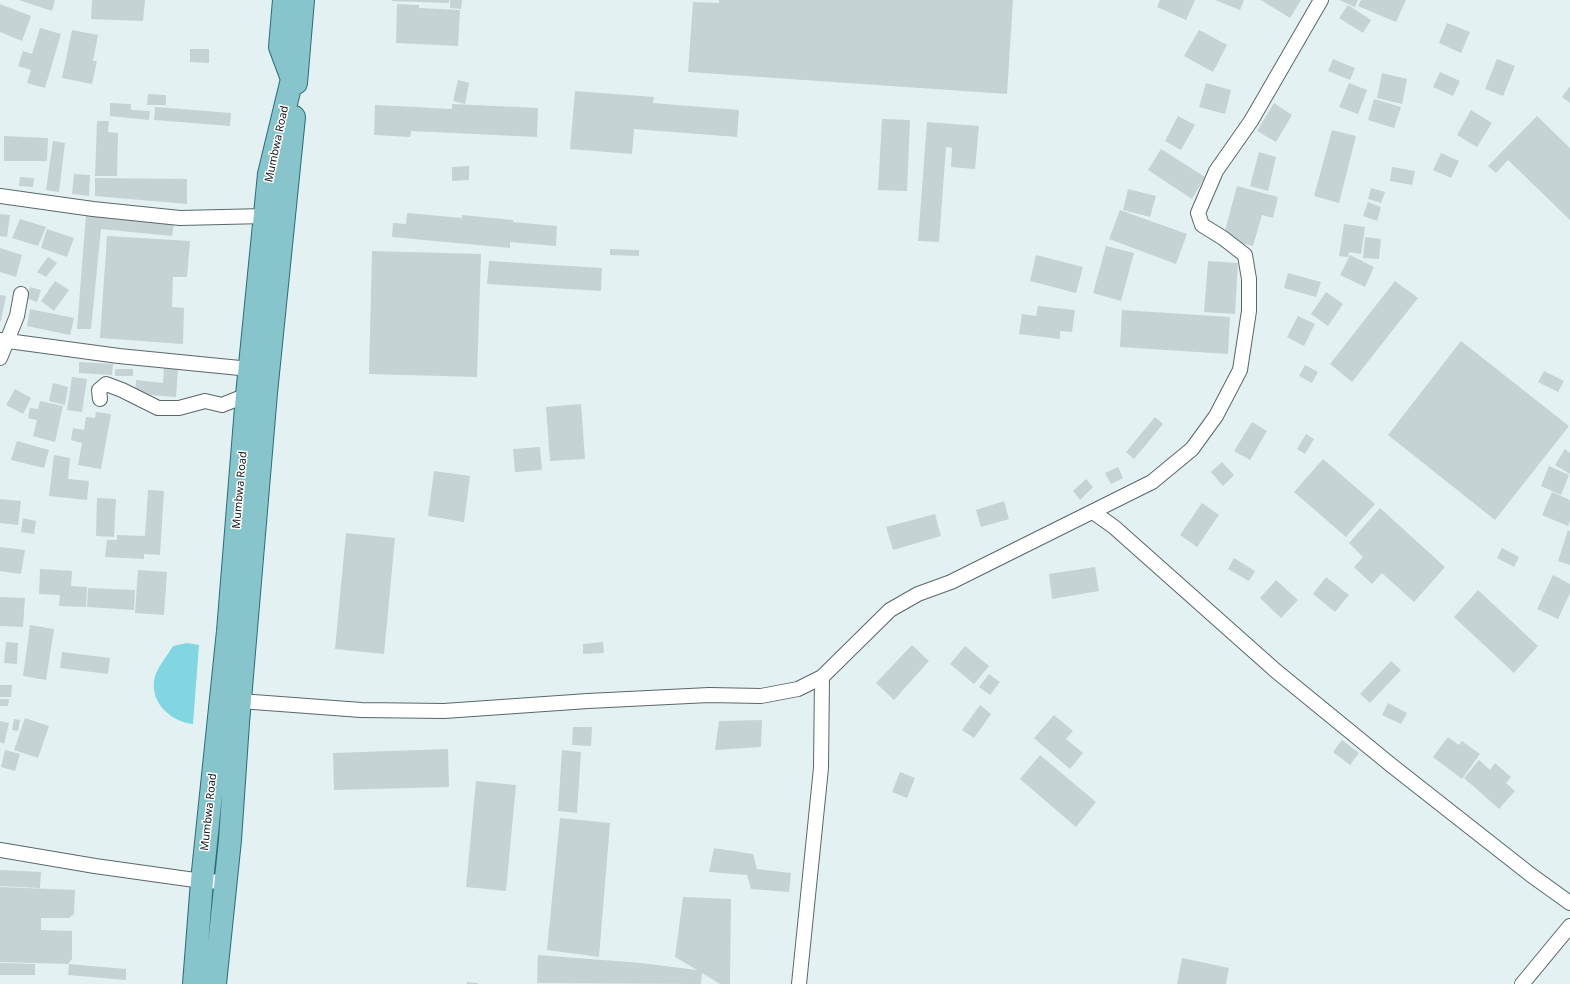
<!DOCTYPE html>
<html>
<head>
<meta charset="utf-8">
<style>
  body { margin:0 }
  canvas { display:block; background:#e3f1f3 }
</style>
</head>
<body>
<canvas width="1570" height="984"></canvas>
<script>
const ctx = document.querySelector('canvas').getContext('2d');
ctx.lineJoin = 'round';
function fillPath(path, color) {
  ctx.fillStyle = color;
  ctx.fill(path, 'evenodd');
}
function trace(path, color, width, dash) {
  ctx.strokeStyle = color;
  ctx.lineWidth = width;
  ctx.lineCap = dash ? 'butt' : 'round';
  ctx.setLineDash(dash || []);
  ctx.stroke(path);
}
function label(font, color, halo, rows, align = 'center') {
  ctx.font = font + ' "Noto Sans",sans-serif';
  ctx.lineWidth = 3;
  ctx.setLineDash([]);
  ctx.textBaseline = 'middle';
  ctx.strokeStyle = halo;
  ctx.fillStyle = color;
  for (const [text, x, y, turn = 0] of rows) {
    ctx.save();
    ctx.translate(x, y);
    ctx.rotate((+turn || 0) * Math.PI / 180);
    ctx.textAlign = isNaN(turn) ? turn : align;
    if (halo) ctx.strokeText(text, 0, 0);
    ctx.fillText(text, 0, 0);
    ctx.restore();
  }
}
fillPath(new Path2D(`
  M187,643L199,645L193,724C172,722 151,704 154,681C155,670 167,656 173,646Z`), '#82d6e2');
fillPath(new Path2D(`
  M19,0H55L52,11Z
  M92,0H145L143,21L91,19Z
  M392,0H449V3L392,1Z
  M450,0H462L461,9L450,8Z
  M719,0H1013L1007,94L688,72L693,2L719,3Z
  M1160,0H1195L1186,20L1157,7Z
  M1215,0H1244L1240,10Z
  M1261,0H1301L1290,18Z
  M1339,0H1358L1355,7Z
  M1361,0H1406L1396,22L1358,6Z
  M0,4L31,16L22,41L0,32Z
  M397,4L419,5V8L460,10L458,46L396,43Z
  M1348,5L1371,20L1363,33L1339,18Z
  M1447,23L1470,32L1461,53L1439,43Z
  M40,28L61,34L45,88L27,83L31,70L18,66L23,51L32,54Z
  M72,30L98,35L93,61H97L92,84L62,78Z
  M1199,30L1227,45L1213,72L1184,56Z
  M190,49H209V63L190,62Z
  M1333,59L1355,68L1350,80L1328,71Z
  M1497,59L1515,66L1503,96L1485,89Z
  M1440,72L1460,81L1453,96L1433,87Z
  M1382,73L1407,79L1402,104L1377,98Z
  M458,80L469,83L465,104L453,101Z
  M1206,83L1231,90L1225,114L1199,107Z
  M1349,83L1367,90L1358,114L1339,107Z
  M1570,86V103L1562,97Z
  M575,91L654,97L653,103L739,110L737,137L634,129L632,154L570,149Z
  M148,94L166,95V105H147Z
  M1374,99L1401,107L1394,128L1368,120Z
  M110,103L131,104V110L150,111L149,120L110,116Z
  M1274,103L1292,115L1276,142L1257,131Z
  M452,104L538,108L537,137L411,131L410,137L374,135L375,105L452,109Z
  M155,107L231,113L230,126L154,120Z
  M1471,110L1492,123L1477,147L1457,135Z
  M1178,116L1195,125L1181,150L1165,141Z
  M1537,116L1570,148V220L1508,160L1496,173L1488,166Z
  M882,119L910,120L907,191L878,190Z
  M97,121H109L108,132L118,133L117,176H95Z
  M927,122L979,126L975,169L951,167L952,148L946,147L939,242L918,241Z
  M1332,130L1356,136L1339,203L1314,196Z
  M4,136L48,138L47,161H4Z
  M53,141L65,143L59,192L46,190Z
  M1161,149L1205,177L1192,199L1148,170Z
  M1259,152L1276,157L1268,191L1250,186Z
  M1441,153L1459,161L1451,178L1433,170Z
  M469,166V180L452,181V167Z
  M1392,167L1415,171L1412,185L1390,181Z
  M74,174L90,175L89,196L72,194Z
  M20,177L34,178L33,187L19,186Z
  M95,178L187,179V204L95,196Z
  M1237,186L1278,197L1273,218L1262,215L1253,246L1223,238Z
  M1371,188L1385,192L1381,203L1368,199Z
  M1128,189L1156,196L1150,217L1123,210Z
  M1368,202L1381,207L1377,221L1363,216Z
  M1120,210L1187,234L1176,264L1109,239Z
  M407,213L462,218V215L513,220V222L557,226L556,246L510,242V248L392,237L393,223L406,224Z
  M0,214L10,215L7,237L0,236Z
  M86,214L174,223L172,236L101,229L91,329H77Z
  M20,219L46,227L38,246L12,238Z
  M1344,224L1365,227L1361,254L1349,252L1348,257L1339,256Z
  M47,229L74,238L67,257L41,248Z
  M107,236L190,241L187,277H173L172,307L184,308L183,344L100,338Z
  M1365,237L1381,239L1379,259L1363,258Z
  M1106,246L1134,253L1121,301L1093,293Z
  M0,248L22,255L16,277L0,272Z
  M610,249L639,250V256L610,255Z
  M372,251L481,254L477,377L369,374Z
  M1036,255L1083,267L1076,293L1030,281Z
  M1350,255L1374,267L1365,287L1340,275Z
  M48,257L57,263L46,277L37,272Z
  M489,261L602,268L601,291L487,284Z
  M1208,261L1238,263L1235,314L1204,312Z
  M1288,273L1321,282L1316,297L1284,288Z
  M55,281L69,290L54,311L41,301Z
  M1395,281L1418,298L1352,382L1330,364Z
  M30,287L41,290L37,302L26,298Z
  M1326,292L1343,304L1328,326L1311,314Z
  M0,295L6,296L1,321H0Z
  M1038,306L1075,310L1072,332L1060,331V339L1019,334L1022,314L1036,316Z
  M30,309L74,318L70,335L27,326Z
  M1122,310L1230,317L1228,354L1120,347Z
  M1298,316L1315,324L1304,346L1287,337Z
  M1461,341L1569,426L1495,520L1388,435Z
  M79,362L113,364L112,375L79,373Z
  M1305,365L1318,372L1312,383L1299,376Z
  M164,367L178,368L176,397L135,394L136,380L163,383Z
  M115,369H133V376H115Z
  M1544,371L1564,381L1558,392L1538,382Z
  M72,377L87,379L82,412L67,410Z
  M53,383L68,387L65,405L49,401Z
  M15,389L31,398L23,414L6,405Z
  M40,401L63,406L55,442L33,436L37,420L28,418L30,408L38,409Z
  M581,404L585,459L550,461L546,407Z
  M96,412L111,414L101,469L78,465L82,443L71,440L73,428L84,430L86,417L95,418Z
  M1155,417L1163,424L1134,459L1126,452Z
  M1252,422L1267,431L1250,460L1234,451Z
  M1306,434L1314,439L1305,454L1297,449Z
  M17,441L49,450L44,468L11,460Z
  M540,447L542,470L515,472L513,449Z
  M1565,449L1570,453V474L1555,465Z
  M54,455L70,458L68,479L89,481L87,500L49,496Z
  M1323,459L1375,504L1346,537L1294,492Z
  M1222,462L1234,475L1223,486L1211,472Z
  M1549,466L1569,475L1561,495L1541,486Z
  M1118,467L1123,478L1111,484L1105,473Z
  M434,471L470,476L464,522L428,516Z
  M1086,479L1093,487L1080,500L1073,491Z
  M148,490L164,491L160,555L144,554V559L105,557L107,540H117V535L145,536Z
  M1552,492L1570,500V521L1568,526L1542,515Z
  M97,498L116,499L114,537L96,536Z
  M0,499L21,501L18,525L0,523Z
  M1004,501L1009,519L981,527L976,510Z
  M1202,503L1219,515L1197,547L1180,535Z
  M1380,508L1445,567L1414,602L1382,573L1372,584L1354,567L1363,557L1349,543Z
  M935,514L941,536L893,550L886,527Z
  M23,518L36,521L34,534L21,532Z
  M1568,530L1570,531V565L1558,561Z
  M346,533L395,538L384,654L335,649Z
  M0,547L25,550L21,574L0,571Z
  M1502,548L1519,557L1514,567L1497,558Z
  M1234,558L1255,571L1249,581L1228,569Z
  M1095,567L1099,591L1052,599L1049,574Z
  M40,569L72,571L71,586L87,587L86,607L59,606L60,595L39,594Z
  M138,570L167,572L164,615L135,613Z
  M1553,575L1570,584V593L1558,619L1537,609Z
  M1326,577L1349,595L1335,612L1313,594Z
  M1276,580L1298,600L1281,618L1260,598Z
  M88,588L135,590L134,610L87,607Z
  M1478,590L1538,646L1514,673L1454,617Z
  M0,597L25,598L23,627L0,626Z
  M30,625L54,629L46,680L23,676Z
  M6,642L18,643L17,664L4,663Z
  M603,642L604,653L583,654V644Z
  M912,645L929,661L894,700L876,683Z
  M965,646L989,666L974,684L950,664Z
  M62,652L110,658L108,674L60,668Z
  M1391,661L1401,670L1370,703L1360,694Z
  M989,674L1000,682L990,695L979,687Z
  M0,685H12L11,697H0Z
  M0,699H9L8,706H0Z
  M1388,703L1407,713L1401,724L1382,715Z
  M980,705L991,714L974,738L962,730Z
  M1054,715L1073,731L1066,739L1083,753L1070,769L1034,738Z
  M25,718L49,726L38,758L14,750Z
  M14,719L20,720L18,731L12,730Z
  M762,720L761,747L715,750L719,721Z
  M0,721L9,723L4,744L0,742Z
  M573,727H592L591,746L572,745Z
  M1448,737L1459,745L1462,741L1480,754L1462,779L1433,757Z
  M1342,740L1359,753L1350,765L1333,752Z
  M448,749L449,787L334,790L333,753Z
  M5,750L20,754L15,771L1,767Z
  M562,750L581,752L577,813L558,811Z
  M1040,755L1096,802L1076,827L1020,779Z
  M1479,760L1490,770L1495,763L1511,777L1506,783L1515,791L1499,809L1464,778Z
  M900,772L915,778L907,798L892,792Z
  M476,781L516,785L506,891L466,887Z
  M560,818L610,823L599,957L547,950Z
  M714,848L753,854L757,869L791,873L789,892L751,889L747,875L709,872Z
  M0,870L41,872L40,888L0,886Z
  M0,887L75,890L74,914L69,918H41V930L72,931V959L68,964L0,962Z
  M683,897L731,899L730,984H720L702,973L701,984L537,983L538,955L641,963L697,970L675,957Z
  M1182,958L1229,968L1226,984H1177Z
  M0,963L35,964V975H0Z
  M69,964L126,969V980L68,975Z
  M467,982L478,983V984H467Z`), '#c5d3d5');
const street = new Path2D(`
  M0,196L93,209L180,218L265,216
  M0,340L119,356L250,369
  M0,358L17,316L21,294
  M100,399L99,390L106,384L122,390L158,408H179L205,401L222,405L247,395
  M1093,512L1114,527L1276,671L1391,765L1531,875L1570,903
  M240,701L361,710L444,711L588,701L709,695L761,696L798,689L822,677L890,610L918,594L951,582L1152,482L1192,449L1216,416L1240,370L1249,311V279L1245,255L1223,238L1202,225L1198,213L1216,171L1251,121L1321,0
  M0,850L95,866L202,881L226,882
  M799,984L821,768L822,677
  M1522,984L1570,926`);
const primary = new Path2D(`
  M296,83L303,0
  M194,984L202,881L228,631L247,395L269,174L292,79L280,47L284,0
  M215,984L230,840L238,723L266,393L294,117`);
trace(street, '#5a6769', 16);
trace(primary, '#2a6d76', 24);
trace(street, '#fff', 14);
trace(primary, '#88c4cc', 22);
label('11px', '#101515', '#fff', [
  ["Mumbwa Road",277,144,-78],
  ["Mumbwa Road",240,490,-85],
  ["Mumbwa Road",209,812,-84]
]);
</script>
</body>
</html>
